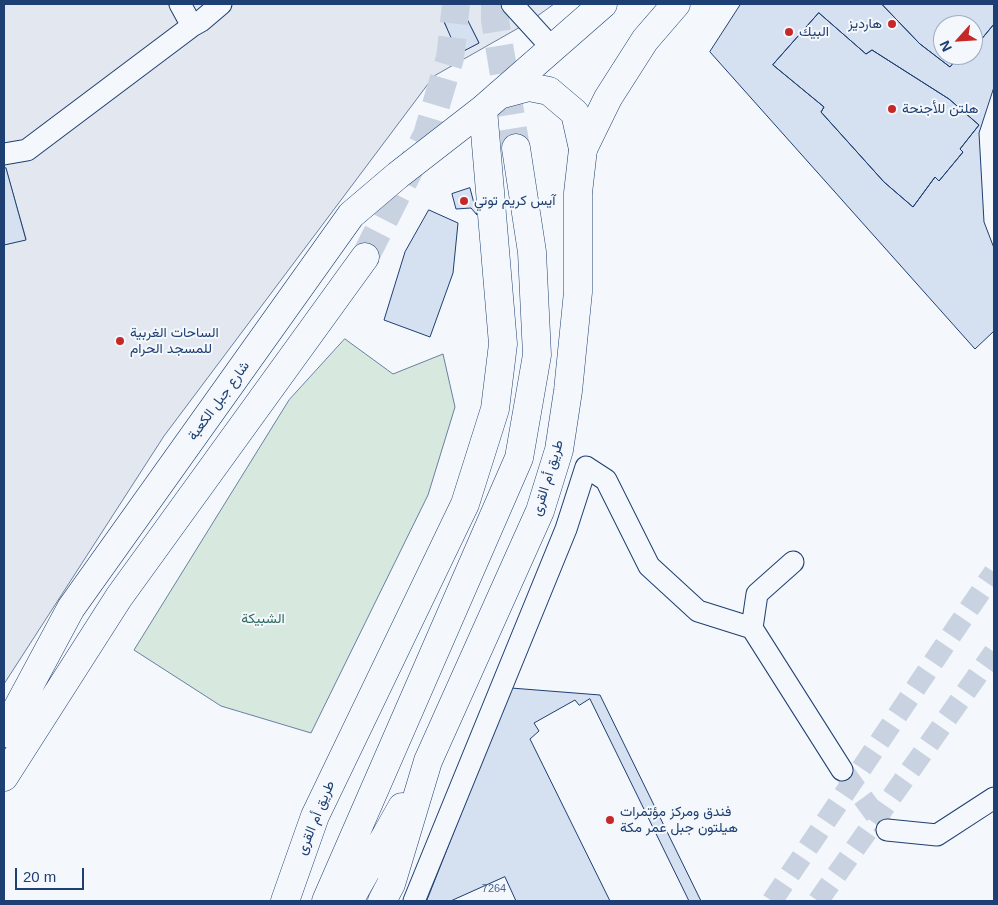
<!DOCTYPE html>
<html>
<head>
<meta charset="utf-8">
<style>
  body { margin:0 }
  #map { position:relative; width:998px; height:905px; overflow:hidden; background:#f4f7fb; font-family:Arial,sans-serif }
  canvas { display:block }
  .frame { position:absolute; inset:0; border:5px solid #1d3f73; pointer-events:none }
  .north { position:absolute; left:933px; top:15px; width:50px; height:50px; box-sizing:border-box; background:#f4f7fb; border:1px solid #9eadc5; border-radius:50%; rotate:244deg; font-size:14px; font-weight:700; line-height:20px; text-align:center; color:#1d3f73 }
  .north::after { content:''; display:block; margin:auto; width:18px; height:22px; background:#c62828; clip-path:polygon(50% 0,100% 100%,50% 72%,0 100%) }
  .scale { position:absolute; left:15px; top:868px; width:69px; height:22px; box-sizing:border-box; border:2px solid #1d3f73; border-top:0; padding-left:6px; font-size:15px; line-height:18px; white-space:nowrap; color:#1d3f73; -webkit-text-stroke:4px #f4f7fb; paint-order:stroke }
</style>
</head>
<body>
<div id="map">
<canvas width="998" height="905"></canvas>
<div class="frame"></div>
<div class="north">N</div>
<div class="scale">20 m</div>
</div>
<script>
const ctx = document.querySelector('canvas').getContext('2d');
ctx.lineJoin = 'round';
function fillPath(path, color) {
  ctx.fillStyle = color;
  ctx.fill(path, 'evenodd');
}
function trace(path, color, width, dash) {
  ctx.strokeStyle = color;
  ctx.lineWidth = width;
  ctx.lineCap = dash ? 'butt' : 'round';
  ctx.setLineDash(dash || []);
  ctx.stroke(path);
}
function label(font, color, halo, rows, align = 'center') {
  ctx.font = font + ' Arial,Vazirmatn,sans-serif';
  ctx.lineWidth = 4;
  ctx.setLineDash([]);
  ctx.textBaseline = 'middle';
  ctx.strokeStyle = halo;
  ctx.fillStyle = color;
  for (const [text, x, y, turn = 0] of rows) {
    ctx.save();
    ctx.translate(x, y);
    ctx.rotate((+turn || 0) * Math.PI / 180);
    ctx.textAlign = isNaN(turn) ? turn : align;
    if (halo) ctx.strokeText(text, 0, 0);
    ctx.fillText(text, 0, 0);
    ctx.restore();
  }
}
const green = new Path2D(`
  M345,339L393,374L443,354L455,407L428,495L311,733L221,706L134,650L289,400Z`);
fillPath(green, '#d7e8df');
trace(green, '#687fa3', 1);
const parking = new Path2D(`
  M4,4H168L170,7L175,4H554L529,22L434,76L164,436L4,684V245L26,239L6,169H4ZM462,9L479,43L459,53L443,20Z`);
fillPath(parking, '#e3e8f0');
trace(parking, '#687fa3', 1);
const building = new Path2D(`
  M741,4H994V87L979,133L984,222L994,248V331L975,349L710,52ZM943,25H973V55H943Z
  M882,4H994V24L975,47L973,46V25H943V55H960L950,67L920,44Z
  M882,4H994V24L975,47L973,46V25H943V55H960L950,67L920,44Z
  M462,9L479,43L458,54L443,19Z
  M819,13L866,54L872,50L949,99L979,125L960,149L963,152L939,181L935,177L913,207L884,182L821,112L824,107L773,65Z
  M819,13L866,54L872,50L949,99L979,125L960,149L963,152L939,181L935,177L913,207L884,182L821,112L824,107L773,65Z
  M6,168L26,240L4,245V169Z
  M470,188L477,215L471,208L456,209L452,194Z
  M429,210L458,223L453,273L430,337L384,320L405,252Z
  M511,688L600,695L701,901H427Z
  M590,699L689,901H610L530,739L539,731L534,723L575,700L579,705Z
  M505,877L516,901H451Z`);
fillPath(building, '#d5e0f0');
trace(building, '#1d3f73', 1);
trace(new Path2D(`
  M844,772L885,828
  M772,901L994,572
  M818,901L994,652`), '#c9d2e0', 21, [21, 11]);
trace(new Path2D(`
  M495,4V20L516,148
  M365,257L427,135L450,58L456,4`), '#c9d2e0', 28, [28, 14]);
const street = new Path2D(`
  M180,4L192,26
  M512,4L553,49
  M4,154L27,150L192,26L201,21L221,4
  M752,628L842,770
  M887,830L937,835L994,798
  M414,901L566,529L586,467L606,480L649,566L698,611L752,628L757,594L793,562`);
const primary = new Path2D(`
  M499,95L603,4
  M583,149L608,98L645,40L676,4`);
const highway = new Path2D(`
  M4,733L71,608L351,215L398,175L483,109L499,95L529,87L549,91L575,113L583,149L578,193V292L568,391L559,450L540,511L428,761L391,884L382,901
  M4,777L119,597L365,257
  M285,901L315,816L465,504L495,409L503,344L483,109
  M326,901L519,458L537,355L532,252L516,148
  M349,901L402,807`);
trace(street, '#1d3f73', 23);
trace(primary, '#1d3f73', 29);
trace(highway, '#1d3f73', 29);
trace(street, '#f4f7fb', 21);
trace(primary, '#f4f7fb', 28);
trace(highway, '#f4f7fb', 28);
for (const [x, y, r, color] of [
  [892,24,5,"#c62828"],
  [789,32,5,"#c62828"],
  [892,109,5,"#c62828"],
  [464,201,5,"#c62828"],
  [120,341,5,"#c62828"],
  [610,820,5,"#c62828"]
]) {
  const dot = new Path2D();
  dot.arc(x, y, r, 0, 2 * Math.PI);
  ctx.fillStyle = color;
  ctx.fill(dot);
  trace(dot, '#f4f7fb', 2);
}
label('11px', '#4b6792', null, [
  ["7264",494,889]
]);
label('14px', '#1d3f73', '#f4f7fb', [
  ["هارديز",882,24,"right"],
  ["البيك",799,32],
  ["هلتن للأجنحة",902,109],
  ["آيس كريم توتي",474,201],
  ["الساحات الغربية",130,333],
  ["للمسجد الحرام",130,349],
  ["فندق ومركز مؤتمرات",620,812],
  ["هيلتون جبل عمر مكة",620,828]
], 'left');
label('14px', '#1d3f73', '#f4f7fb', [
  ["شارع جبل الكعبة",219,401,-54],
  ["طريق أم القرى",548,478,-73],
  ["طريق أم القرى",316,818,-68]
]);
label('14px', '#2c6c60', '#f4f7fb', [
  ["الشبيكة",263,619]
]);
</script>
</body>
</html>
